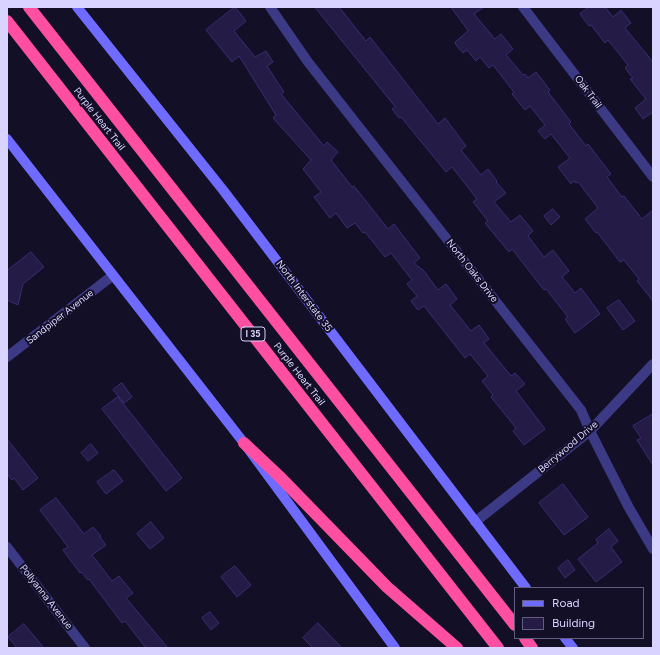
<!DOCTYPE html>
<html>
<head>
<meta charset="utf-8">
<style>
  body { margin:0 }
  #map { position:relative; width:660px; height:655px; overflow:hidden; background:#130f26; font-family:Figtree,sans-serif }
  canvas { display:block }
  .frame { position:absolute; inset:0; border:8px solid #d9d4ff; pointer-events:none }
  .legend { position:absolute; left:514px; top:587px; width:130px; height:52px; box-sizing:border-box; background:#130f26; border:1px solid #625e7d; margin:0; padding:5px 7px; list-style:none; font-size:12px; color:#d9d4ff }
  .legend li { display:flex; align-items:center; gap:8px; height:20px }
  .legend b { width:20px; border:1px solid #625e7d }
</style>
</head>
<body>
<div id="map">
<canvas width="660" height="655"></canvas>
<div class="frame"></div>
<ul class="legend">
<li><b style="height:5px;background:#6f6bff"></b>Road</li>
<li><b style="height:11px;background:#241b47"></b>Building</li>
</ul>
</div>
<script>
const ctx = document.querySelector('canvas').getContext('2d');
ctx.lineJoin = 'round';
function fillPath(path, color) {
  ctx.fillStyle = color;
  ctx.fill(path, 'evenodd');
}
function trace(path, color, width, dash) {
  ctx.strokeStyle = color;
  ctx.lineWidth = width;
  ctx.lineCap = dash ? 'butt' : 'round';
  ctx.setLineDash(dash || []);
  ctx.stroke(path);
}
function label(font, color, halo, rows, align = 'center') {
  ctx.font = font + ' Figtree,sans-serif';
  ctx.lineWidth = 4;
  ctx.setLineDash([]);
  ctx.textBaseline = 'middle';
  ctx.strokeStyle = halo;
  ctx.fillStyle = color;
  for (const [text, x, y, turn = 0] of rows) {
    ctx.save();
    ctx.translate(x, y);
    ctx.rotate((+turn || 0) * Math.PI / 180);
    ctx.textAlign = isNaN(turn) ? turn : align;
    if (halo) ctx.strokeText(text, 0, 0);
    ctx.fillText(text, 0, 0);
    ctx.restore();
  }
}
const building = new Path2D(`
  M235,7L246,21L234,31L255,57L266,51L273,62L267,66L284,92L281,94L324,146L327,142L338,152L331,160L352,187L354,186L388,229L394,224L420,258L414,263L424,271L438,290L446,284L457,299L450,305L471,331L479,325L489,339L484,343L511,376L515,373L525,384L516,391L545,429L524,445L513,431L516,428L491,397L493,395L482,381L488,376L470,354L465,358L424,306L418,310L411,301L417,296L407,284L412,280L391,253L385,257L365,232L363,233L355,223L347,228L336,213L330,218L314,197L321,192L303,169L311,160L273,118L276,115L239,56L232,62L206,30Z
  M315,7H339L366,41L370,37L438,124L445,118L466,146L461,150L481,175L488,169L497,181L496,182L506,193L494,202L511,222L520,215L533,231L528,236L544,257L553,250L569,271L562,277L575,293L581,288L600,314L575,333L565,319L568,317L546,289L544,290L512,249L509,252L485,223L488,221L473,202L477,199L452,167L446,172L401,117L399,118L392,109L395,107Z
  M451,7H484L474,14L495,39L501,34L513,49L506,55L523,75L525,74L528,78L536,72L550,90L548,92L571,122L569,124L586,146L588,144L611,174L607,177L622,197L624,196L642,219L653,210V301L637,281L639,279L624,260L620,262L597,232L596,233L585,219L598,208L578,182L576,183L574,181L571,184L558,167L570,158L551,134L545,139L538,131L545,125L530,106L525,110L512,94L514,92L493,65L489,68L480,57L476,61L467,50L463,53L456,45L455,42L468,31Z
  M589,7H605L613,17L621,10L631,23L625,28L653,62V112L643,119L635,108L646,99L630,79L633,78L625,68L628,65L608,40L605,43L591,25L589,26L580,14Z
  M553,209L560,217L551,225L544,216Z
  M31,252L44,267L23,284L18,305L7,300V271Z
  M619,300L635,321L623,330L607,308Z
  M122,383L132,397L124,403L113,390Z
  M118,397L182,478L166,491L102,409Z
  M653,414V465L637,440L641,438L633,426Z
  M7,439L38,478L23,490L14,478L12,480L7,474Z
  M91,444L98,453L88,461L81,453Z
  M114,470L123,481L106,494L97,482Z
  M563,484L588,517L564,535L539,503Z
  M56,498L84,534L93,527L101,536L100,537L106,545L92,555L112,581L119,576L133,593L126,598L168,648H146L125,621L122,623L89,579L88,580L81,572L80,573L63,550L68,547L40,510Z
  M151,522L164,538L150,549L137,534Z
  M609,529L618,541L611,547L622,562L596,582L578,559L598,543L596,540Z
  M568,560L575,570L565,578L558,568Z
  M235,566L251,585L237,597L221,577Z
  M210,612L219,623L211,630L202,618Z
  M318,623L342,648H313L303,638Z
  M24,624L44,648H17L8,637Z`);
fillPath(building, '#241b47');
trace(building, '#3b2d73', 1);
trace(new Path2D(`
  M270,7L308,62L581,410L590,431L628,506L653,549
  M523,7L653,177
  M7,357L112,276
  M475,522L590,431L653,364
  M7,547L85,648`), '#3d3a85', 10);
trace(new Path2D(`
  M77,7L223,190L526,588
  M7,139L244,443L395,648
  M565,638L573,648`), '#6f6bff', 10);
trace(new Path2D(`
  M29,7L515,625
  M7,21L498,648
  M244,443L279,476L387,587L457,648
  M525,638L532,648`), '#ff4fa3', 12);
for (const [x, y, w] of [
  [253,334,24]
]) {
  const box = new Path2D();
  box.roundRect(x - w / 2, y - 7, w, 14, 3);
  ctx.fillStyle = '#130f26';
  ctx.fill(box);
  trace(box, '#d9d4ff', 1);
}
label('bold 9px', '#d9d4ff', null, [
  ["I 35",253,334]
]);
label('10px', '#d9d4ff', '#130f26', [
  ["Oak Trail",588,92,53],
  ["Purple Heart Trail",99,119,52],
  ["North Oaks Drive",472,271,52],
  ["North Interstate 35",304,296,53],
  ["Sandpiper Avenue",60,317,-38],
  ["Purple Heart Trail",299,374,52],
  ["Berrywood Drive",568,447,-40],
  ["Pollyanna Avenue",46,597,52]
]);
</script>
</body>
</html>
